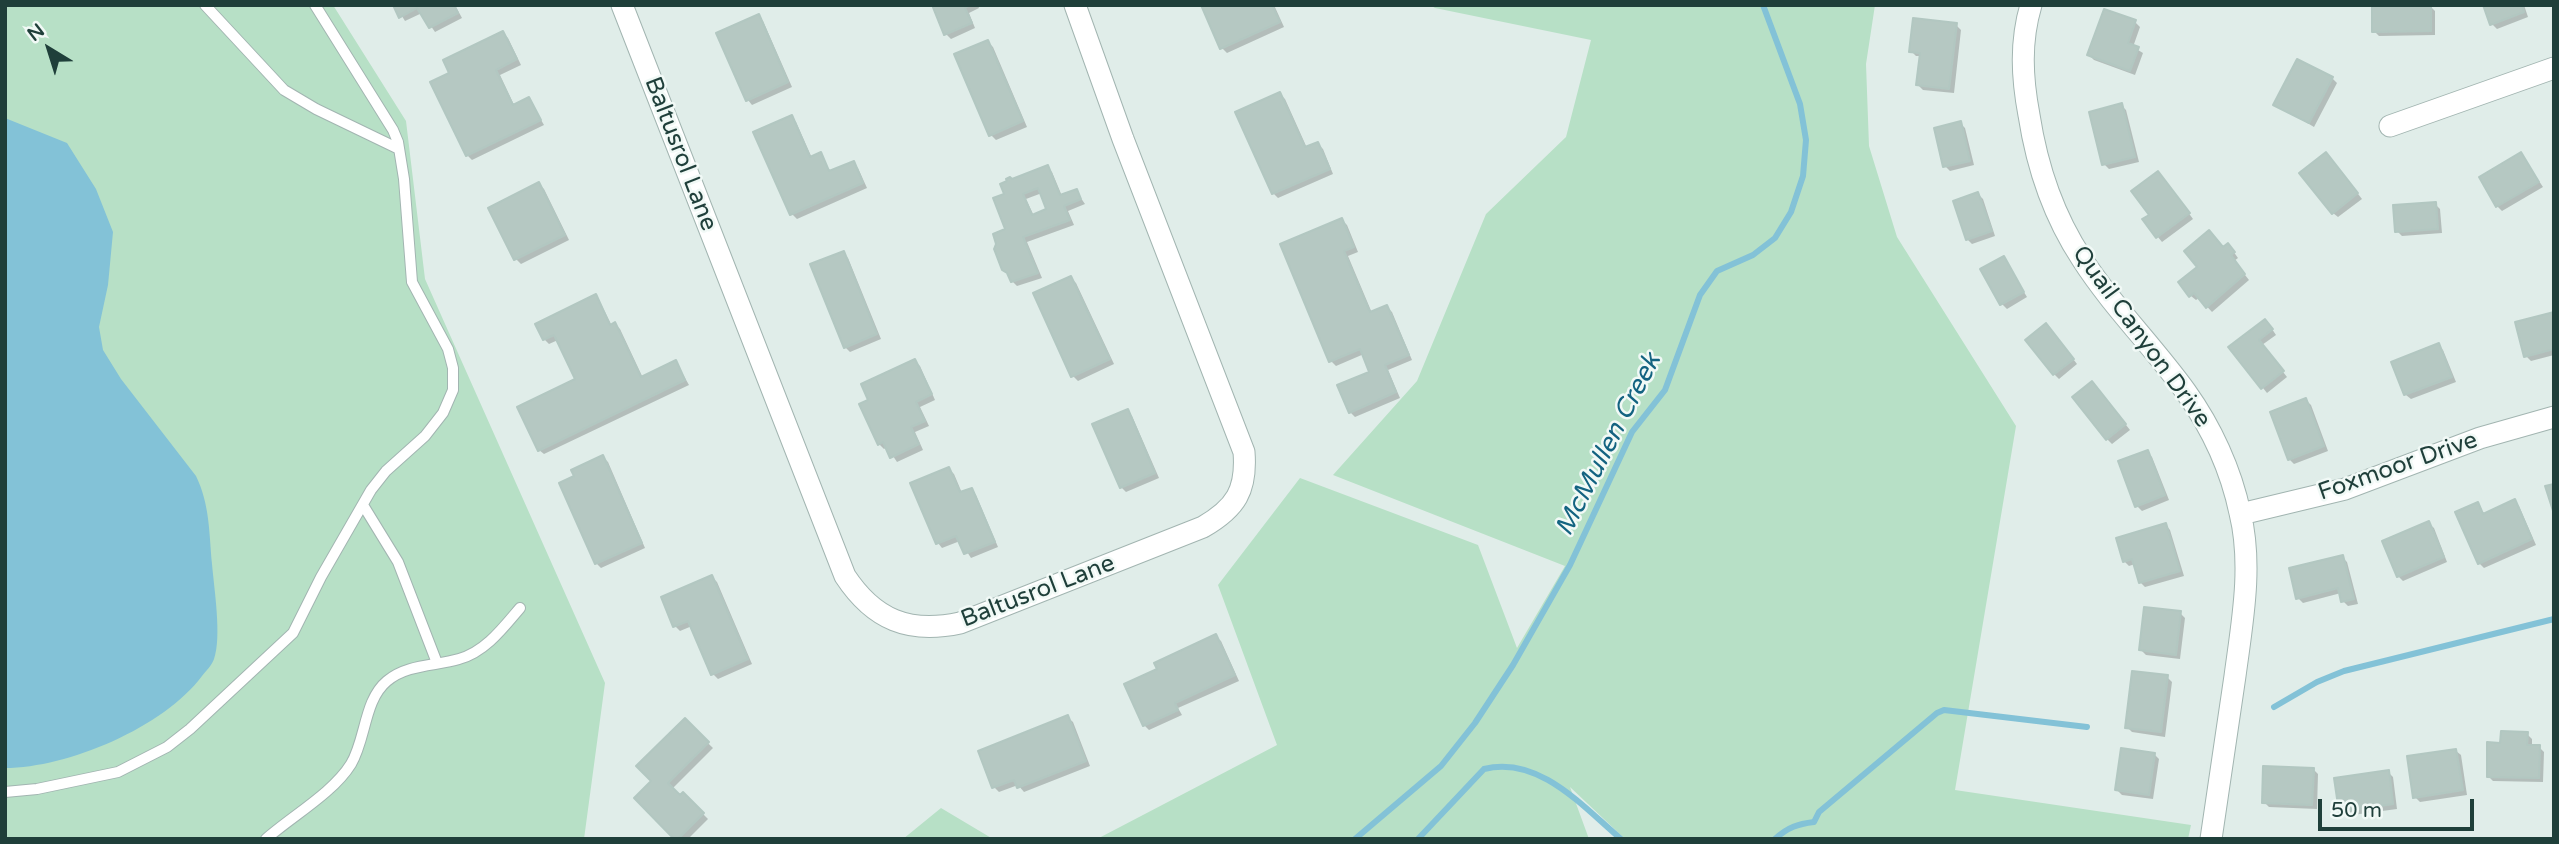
<!DOCTYPE html>
<html>
<head>
<meta charset="utf-8">
<style>
  body { margin:0 }
  #map { position:relative; width:2559px; height:844px; overflow:hidden; background:#e0ede9; font-family:"Varela Round",sans-serif }
  canvas { display:block }
  .frame { position:absolute; inset:0; border:7px solid #1f3f3a; pointer-events:none }
  .north { position:absolute; left:14px; top:14px; width:70px; height:70px; -webkit-text-stroke:5px #f1f9f6; paint-order:stroke; rotate:322deg; font-size:19px; font-weight:700; line-height:28px; text-align:center; color:#1f3f3a }
  .north::after { content:''; display:block; margin:auto; width:24px; height:32px; background:#1f3f3a; clip-path:polygon(50% 0,100% 100%,50% 72%,0 100%) }
  .scale { position:absolute; left:2318px; top:799px; width:156px; height:32px; box-sizing:border-box; border:4px solid #1f3f3a; border-top:0; padding-left:9px; font-size:21px; line-height:24px; white-space:nowrap; color:#1f3f3a; -webkit-text-stroke:5px #f1f9f6; paint-order:stroke }
</style>
</head>
<body>
<div id="map">
<canvas width="2559" height="844"></canvas>
<div class="frame"></div>
<div class="north">N</div>
<div class="scale">50 m</div>
</div>
<script>
const ctx = document.querySelector('canvas').getContext('2d');
ctx.lineJoin = 'round';
function fillPath(path, color) {
  ctx.fillStyle = color;
  ctx.fill(path, 'evenodd');
}
function trace(path, color, width, dash) {
  ctx.strokeStyle = color;
  ctx.lineWidth = width;
  ctx.lineCap = dash ? 'butt' : 'round';
  ctx.setLineDash(dash || []);
  ctx.stroke(path);
}
function label(font, color, halo, rows, align = 'center') {
  ctx.font = font + ' "Varela Round",sans-serif';
  ctx.lineWidth = 5;
  ctx.setLineDash([]);
  ctx.textBaseline = 'middle';
  ctx.strokeStyle = halo;
  ctx.fillStyle = color;
  for (const [text, x, y, turn = 0] of rows) {
    ctx.save();
    ctx.translate(x, y);
    ctx.rotate((+turn || 0) * Math.PI / 180);
    ctx.textAlign = isNaN(turn) ? turn : align;
    if (halo) ctx.strokeText(text, 0, 0);
    ctx.fillText(text, 0, 0);
    ctx.restore();
  }
}
fillPath(new Path2D(`
  M5,5H333L406,121L425,279L605,683L584,839H5Z
  M1430,5H1875L1866,64L1869,146L1897,237L2016,426L1955,790L2191,825L2188,839H1625L1570,787L1589,839H1097L1277,745L1218,585L1300,478L1478,545L1517,648L1565,566L1333,475L1417,381L1486,214L1566,137L1591,40L1435,8Z
  M941,808L993,839H903Z`), '#b7e0c6');
fillPath(new Path2D(`
  M5,118L67,143L96,189L113,232L108,285L99,327L103,350L121,379L196,476C210,505 209,533 212,564C214,588 222,637 214,659C212,665 206,671 202,676C164,727 68,768 5,768Z`), '#83c2d7');
fillPath(new Path2D(`
  M395,5H455L462,18L435,32L422,13L405,21Z
  M934,5H978L979,8L969,13L975,28L951,39L946,34Z
  M1203,5H1274L1284,27L1227,53L1222,48Z
  M2485,5H2524L2528,17L2497,29L2492,24Z
  M2430,6L2435,11V35L2379,36L2374,31Z
  M758,16L763,21L792,87L752,105L748,100Z
  M2135,22L2140,27L2133,47L2143,53L2135,75L2094,60L2089,55Z
  M1956,25L1961,30L1954,93L1923,90L1918,85L1921,56H1916L1911,51Z
  M503,33L508,38L521,65L500,75L515,107L529,99L544,125L472,160L467,155Z
  M988,42L993,47L1027,127L996,140L991,135Z
  M2332,78L2337,83L2314,127L2275,104Z
  M1280,94L1285,99L1307,148L1318,144L1323,149L1333,174L1278,198L1273,193L1237,113Z
  M2121,105L2126,110L2139,162L2109,169L2104,164Z
  M791,117L796,122L812,158L821,154L831,173L853,163L858,168L867,188L797,219L792,214Z
  M1960,123L1965,128L1974,165L1950,171L1945,166Z
  M2521,154L2543,187L2502,211L2497,206Z
  M2331,159L2362,199L2338,217L2333,213Z
  M1047,167L1052,172L1062,196L1076,191L1085,204L1068,211L1074,225L1027,242L1042,278L1017,286L1012,281L1006,195L1012,181ZM1042,193L1049,210L1034,216L1026,199Z
  M2163,178L2193,219L2162,242L2144,220L2151,215Z
  M539,184L544,189L569,240L521,264L516,259L491,209Z
  M1978,194L1983,199L1995,236L1972,244L1967,239Z
  M2435,204L2440,209L2442,233L2402,236L2397,231Z
  M1342,220L1347,225L1358,252L1348,256L1372,313L1387,307L1392,312L1412,360L1388,370L1400,398L1355,417L1350,412L1371,373L1364,354L1336,366L1331,361Z
  M2223,249L2233,251L2238,258L2234,261L2249,280L2212,312L2199,298L2196,300L2191,296Z
  M843,253L848,258L881,339L850,352L845,347Z
  M2003,258L2027,297L2007,309L2002,304Z
  M1071,278L1076,283L1114,364L1078,381L1073,376Z
  M595,297L600,302L612,326L615,324L620,329L643,378L676,362L689,385L544,454L539,450L577,379L558,340L549,344L544,339Z
  M2554,314V355L2531,361L2526,356Z
  M2270,326L2276,335L2262,345L2287,377L2267,393L2231,348Z
  M2051,330L2077,364L2059,379L2054,374Z
  M2438,345L2443,350L2456,382L2411,399L2406,395L2393,363Z
  M915,361L920,366L935,400L920,407L929,426L915,432L923,450L897,462L887,447L884,449L879,444L871,400Z
  M2097,388L2130,430L2112,444L2107,439Z
  M2306,400L2311,405L2328,451L2294,464L2289,459Z
  M1127,411L1132,416L1159,478L1126,492L1121,487Z
  M2147,452L2152,457L2169,500L2142,511L2137,506Z
  M603,457L608,462L645,548L601,568L596,563L576,477Z
  M949,469L954,474L962,493L971,490L976,495L998,547L971,558L960,541L942,548L938,543L912,484Z
  M2514,501L2519,506L2536,545L2484,568L2479,563L2477,504L2485,515Z
  M2429,524L2434,528L2447,562L2403,581L2398,576Z
  M2166,525L2170,530L2184,576L2145,587L2140,582L2135,564L2129,566L2124,561Z
  M2342,557L2347,562L2358,604L2348,606L2343,601L2341,593L2303,603L2298,598Z
  M712,577L717,582L752,664L718,679L713,674L692,626L680,631L675,626Z
  M2180,613L2185,618L2180,659L2146,655L2141,650Z
  M1216,637L1221,641L1239,681L1178,708L1182,715L1149,730L1144,725L1159,670Z
  M2167,677L2172,682L2165,737L2132,732L2127,727Z
  M1068,718L1073,722L1090,766L1024,792L1018,785L999,792L994,787L980,752Z
  M685,721L713,748L672,789L680,798L683,794L708,819L688,839H677L654,781Z
  M2527,734L2532,739V746L2539,747L2544,752L2543,782L2493,781L2488,776L2502,745Z
  M2456,751L2461,755L2467,795L2420,802L2415,797Z
  M2154,754L2159,759L2153,799L2122,795L2117,790Z
  M2313,769L2318,774L2317,809L2269,807L2264,802Z
  M2388,772L2393,777L2397,809L2345,816L2340,811Z`), '#0003');
trace(new Path2D(`
  M2274,707L2317,682L2344,671L2554,619
  M1355,839L1441,766L1475,723L1513,665L1570,565L1632,432L1665,390L1700,295L1717,271L1753,255L1775,238L1791,212L1803,176L1806,140L1800,104L1763,5
  M1418,839L1484,769C1539,755 1583,807 1621,839
  M1775,839C1788,827 1798,824 1814,822L1819,812L1937,713L1944,710L2087,727`), '#83c2d7', 6);
const building = new Path2D(`
  M393,5H454L458,13L429,28L417,8L399,18Z
  M932,5H970L965,8L972,23L944,35Z
  M1201,5H1272L1280,22L1220,49Z
  M2372,5H2431V31L2372,32Z
  M2483,5H2522L2524,12L2490,25Z
  M2104,9L2136,20L2128,43L2139,47L2130,71L2087,55Z
  M759,14L788,82L746,101L716,33Z
  M1913,18L1957,23L1949,89L1916,85L1920,53L1909,52Z
  M503,31L517,59L496,70L513,105L529,97L541,120L466,156L430,82L449,73L443,60Z
  M988,40L1023,121L989,136L954,54Z
  M2297,59L2333,77L2309,123L2273,105Z
  M1280,92L1305,147L1318,142L1330,169L1272,194L1235,112Z
  M2122,103L2135,157L2102,165L2089,112Z
  M792,115L810,157L821,152L829,171L854,161L863,183L790,215L753,132Z
  M1961,121L1970,161L1943,167L1934,128Z
  M2326,152L2358,193L2332,214L2299,173Z
  M2521,152L2539,182L2496,207L2479,177Z
  M1048,165L1060,195L1077,189L1081,199L1064,206L1070,220L1023,237L1038,273L1011,282L1007,273L1002,270L994,249L996,244L993,234L1005,229L993,198L1004,194L1000,184L1007,181L1006,179L1010,177L1012,179ZM1038,188L1046,209L1032,215L1023,194Z
  M2158,171L2190,213L2156,238L2142,219L2149,215L2131,191Z
  M539,182L565,235L514,260L488,208Z
  M1978,192L1992,231L1966,240L1953,201Z
  M2436,202L2438,229L2395,232L2393,205Z
  M1342,218L1354,247L1344,251L1370,312L1387,305L1409,355L1385,365L1396,392L1349,413L1337,385L1369,372L1360,349L1329,362L1280,244Z
  M2209,230L2223,247L2228,243L2235,252L2231,255L2245,274L2206,308L2194,293L2189,297L2178,282L2197,267L2184,251Z
  M844,251L877,334L844,348L810,264Z
  M2004,256L2024,292L2000,305L1980,269Z
  M1071,276L1110,359L1071,377L1033,293Z
  M596,294L610,325L615,322L641,377L676,360L685,380L538,451L517,407L575,379L554,335L543,340L535,324Z
  M2554,312V349L2524,357L2515,322Z
  M2265,319L2273,329L2259,340L2284,371L2261,389L2228,347Z
  M2046,323L2074,359L2053,375L2025,340Z
  M2439,343L2452,377L2404,395L2391,362Z
  M915,359L932,394L916,402L925,421L911,427L919,444L890,458L883,442L878,445L859,404L868,400L861,384Z
  M2092,381L2126,424L2106,440L2072,397Z
  M2306,398L2324,446L2288,460L2270,412Z
  M1128,409L1155,473L1120,488L1092,424Z
  M2148,450L2165,495L2135,507L2118,461Z
  M603,455L642,543L595,564L559,483L574,476L571,470Z
  M949,467L960,492L972,488L995,542L964,554L956,536L936,544L910,483Z
  M2554,484V514L2545,486Z
  M2515,499L2532,539L2478,564L2455,512L2478,502L2483,514Z
  M2429,521L2444,557L2397,577L2382,541Z
  M2166,523L2180,571L2139,583L2132,559L2123,562L2116,538Z
  M2343,555L2354,599L2341,602L2338,588L2296,599L2289,568Z
  M712,575L748,659L711,675L688,621L673,627L661,597Z
  M2144,607L2181,611L2176,655L2139,650Z
  M1216,634L1235,675L1175,703L1178,710L1143,726L1124,684L1157,669L1154,663Z
  M2132,671L2168,675L2161,732L2125,728Z
  M1068,715L1086,761L1017,788L1014,780L992,788L978,751Z
  M685,718L709,742L668,783L680,795L683,792L704,813L678,839H674L634,798L651,781L636,766Z
  M2501,731L2528,732L2527,745H2540L2539,778L2487,777V742L2500,743Z
  M2121,748L2155,753L2149,795L2115,790Z
  M2456,749L2463,790L2413,798L2407,756Z
  M2263,766L2314,768L2312,805L2262,803Z
  M2389,770L2393,804L2339,812L2334,778Z`);
fillPath(building, '#b5c8c2');
trace(building, '#b2c7c1', 2);
const service = new Path2D(`
  M205,5L284,90L316,109L399,149
  M363,505L398,562L437,663
  M5,792L37,789L118,772L167,747L190,729L293,633L321,577L371,490L386,471L425,436L443,413L453,390V368L448,349L412,282L404,179L398,142L393,130L315,5
  M266,839C292,816 333,793 351,764C366,739 364,700 387,681C407,664 436,666 459,659C485,652 503,628 520,608`);
const minor = new Path2D(`
  M622,5L845,576C874,620 909,634 960,623L1203,527C1236,508 1247,490 1244,452L1123,139L1075,5
  M2031,5C2020,42 2022,78 2029,115C2037,167 2053,215 2082,259C2112,306 2153,346 2186,392C2211,427 2231,470 2240,513C2253,566 2242,623 2235,676C2227,730 2219,785 2211,839
  M2390,126L2554,68
  M2241,514L2345,489L2480,438L2554,417`);
trace(service, '#a2b5b1', 12);
trace(minor, '#a2b5b1', 23);
trace(service, '#fff', 10);
trace(minor, '#fff', 21);
label('24px', '#1f3f3a', '#f1f9f6', [
  ["Baltusrol Lane",680,154,69],
  ["Quail Canyon Drive",2141,337,54],
  ["Foxmoor Drive",2398,467,-19],
  ["Baltusrol Lane",1038,592,-21]
]);
label('italic 26px', '#136381', '#f1f9f6', [
  ["McMullen Creek",1609,445,-63]
]);
</script>
</body>
</html>
